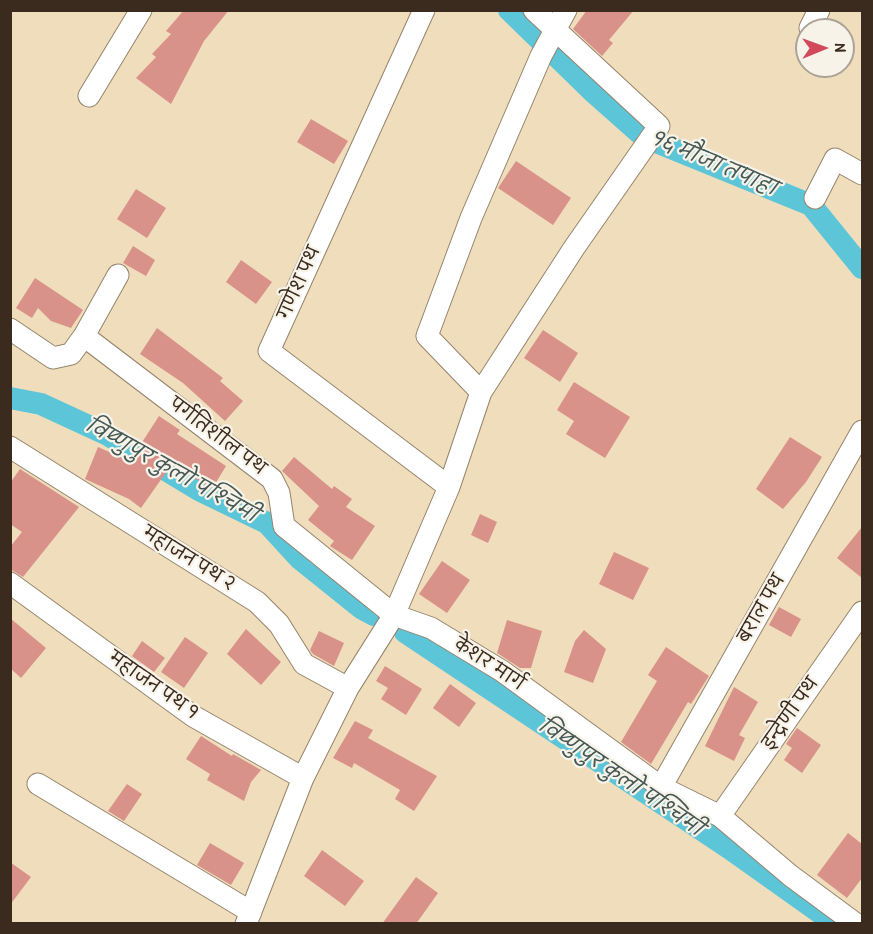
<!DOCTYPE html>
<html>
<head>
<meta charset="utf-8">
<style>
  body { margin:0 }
  #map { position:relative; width:873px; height:934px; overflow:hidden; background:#efddbc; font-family:"Patrick Hand",sans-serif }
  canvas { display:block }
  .frame { position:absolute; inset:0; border:12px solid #3b2a1e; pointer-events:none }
  .north { position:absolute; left:795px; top:18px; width:60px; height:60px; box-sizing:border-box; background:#f7f3e8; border:2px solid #aca397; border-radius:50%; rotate:89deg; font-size:16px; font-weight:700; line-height:24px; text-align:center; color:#3b2a1e }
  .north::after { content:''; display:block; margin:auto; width:21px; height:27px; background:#d1495b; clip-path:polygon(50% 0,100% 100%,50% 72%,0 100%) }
</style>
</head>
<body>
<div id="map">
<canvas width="873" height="934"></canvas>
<div class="frame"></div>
<div class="north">N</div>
</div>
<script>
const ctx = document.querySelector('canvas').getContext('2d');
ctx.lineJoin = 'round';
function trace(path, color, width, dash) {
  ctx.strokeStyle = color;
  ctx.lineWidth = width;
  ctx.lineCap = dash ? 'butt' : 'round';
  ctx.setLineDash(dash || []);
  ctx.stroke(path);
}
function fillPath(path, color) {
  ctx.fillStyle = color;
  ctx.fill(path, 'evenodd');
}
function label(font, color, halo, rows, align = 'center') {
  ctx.font = font + ' "Patrick Hand","Playpen Sans Deva",sans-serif';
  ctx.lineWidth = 4.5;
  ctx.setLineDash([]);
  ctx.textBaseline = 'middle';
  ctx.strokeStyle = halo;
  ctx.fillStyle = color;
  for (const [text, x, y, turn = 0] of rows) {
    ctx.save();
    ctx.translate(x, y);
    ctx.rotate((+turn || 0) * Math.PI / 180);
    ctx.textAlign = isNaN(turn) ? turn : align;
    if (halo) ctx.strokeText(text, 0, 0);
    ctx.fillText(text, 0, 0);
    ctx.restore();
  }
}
trace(new Path2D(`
  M509,10L592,91L644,137L811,205L862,268
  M10,398L41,404L108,435L199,490L267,523L300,559L361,608L374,615
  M405,632L729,848L836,924`), '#5cc5d7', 22);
fillPath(new Path2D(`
  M184,10H229L204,41L171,104L136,78L156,57L152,54L171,34L166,31Z
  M587,10H634L609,40L613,43L602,56L573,29Z
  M311,119L348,141L334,164L297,142Z
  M516,161L571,198L553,225L498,188Z
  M136,189L166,208L147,238L117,219Z
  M133,246L155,260L146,276L123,263Z
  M241,260L272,282L256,304L226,282Z
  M35,278L83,310L71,328L51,321L38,308L32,318L16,308Z
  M157,328L223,378L220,381L243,401L225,421L183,383L140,354Z
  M543,330L578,353L560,382L524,358Z
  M574,382L630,417L605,458L566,434L574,421L557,410Z
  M159,416L180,430L177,434L226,466L212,489L172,464L141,508L129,499L85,479L98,447L130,461Z
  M790,437L822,457L806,482L783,509L756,489Z
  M294,457L332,489L334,486L352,499L346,507L375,526L352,560L330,546L334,541L308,520L319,506L282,471Z
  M20,469L79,507L23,577L10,569V547L22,532L10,524V483Z
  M480,514L497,522L488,543L471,535Z
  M862,527V578L837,558Z
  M614,552L649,568L633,600L599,584Z
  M442,561L470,580L447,613L419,594Z
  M779,607L801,619L791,637L769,625Z
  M10,618L46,648L21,678L10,668Z
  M507,620L542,631L531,668H520L497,653Z
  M246,629L281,662L261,685L227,654Z
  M584,630L606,649L593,683L564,672L575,641Z
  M319,631L344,643L334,666L313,654L310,650Z
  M185,637L208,653L184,688L161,672Z
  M142,641L165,658L154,672L132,656Z
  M666,647L709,676L691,704L688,702L651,764L621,742L657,681L648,675Z
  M385,666L422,689L406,715L381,699L388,688L376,681Z
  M450,684L476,703L459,727L433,708Z
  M734,687L758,702L739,735L745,738L734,761L705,746Z
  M355,721L373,730L368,738L437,776L414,811L395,799L400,790L354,763L352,768L333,758Z
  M797,728L821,745L802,773L784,760L792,748L786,744Z
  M201,736L232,756L233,754L261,770L251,782L244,801L207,780L210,774L186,759Z
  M127,784L142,794L124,821L108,811Z
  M848,833L862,844V878L847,898L817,875Z
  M210,843L244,863L231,885L197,865Z
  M322,850L364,881L345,906L304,876Z
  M10,862L31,877L10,905Z
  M416,877L438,893L416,924H382Z`), '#d99289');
const street = new Path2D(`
  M424,10L269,351L449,487
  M810,28L819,10
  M89,96L141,10
  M815,198L835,159L862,174
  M10,329L53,358L71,354L84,336L272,479L279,493L284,526L394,615L431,628L502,671L661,787L720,816L791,876L856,924
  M84,336L118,275
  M481,392L427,336L471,218L541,56L566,10
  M10,447L257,602L279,624L304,664L348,688
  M10,583L193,716L303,778
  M38,784L251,912
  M661,787L862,431
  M720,816L862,612
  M246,924L303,778L348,688L394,615L449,487L481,392L574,248L659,126L534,10`);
trace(street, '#95846d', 23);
trace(street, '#fff', 21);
label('18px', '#3b2a1e', '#f7f3e8', [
  ["गणेश पथ",300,283,-66],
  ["पर्गतिशील पथ",217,437,37],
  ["महाजन पथ २",188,559,32],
  ["बराल पथ",762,609,-60],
  ["केशर मार्ग",489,665,33],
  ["महाजन पथ १",153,686,35],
  ["इन्द्रेणी पथ",791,714,-55]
]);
label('italic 20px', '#455856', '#f7f3e8', [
  ["१६ मौजा तपाहा",713,164,23],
  ["विष्णुपुर कुलो पश्चिमी",171,471,29],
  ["विष्णुपुर कुलो पश्चिमी",620,778,34]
]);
</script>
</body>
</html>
